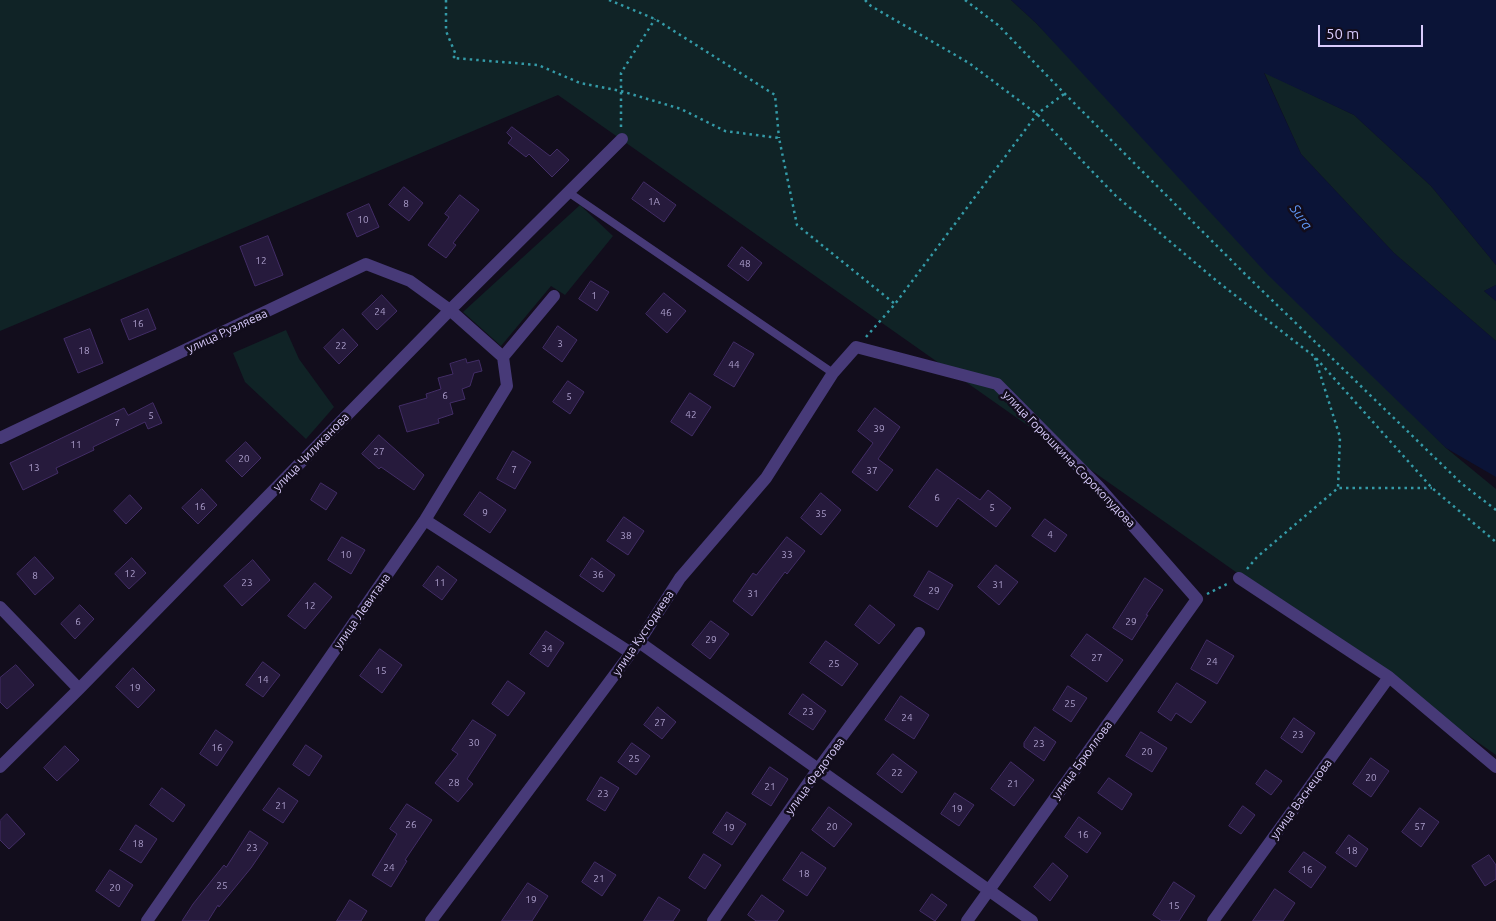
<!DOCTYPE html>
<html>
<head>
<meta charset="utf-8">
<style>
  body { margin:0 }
  #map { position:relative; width:1496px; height:921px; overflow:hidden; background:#120d1c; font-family:Ubuntu,sans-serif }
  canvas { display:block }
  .scale { position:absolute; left:1318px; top:25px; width:105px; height:22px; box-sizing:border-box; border:2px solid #d9cbfc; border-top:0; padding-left:6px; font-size:15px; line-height:18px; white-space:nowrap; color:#d9cbfc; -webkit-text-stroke:4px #120d1c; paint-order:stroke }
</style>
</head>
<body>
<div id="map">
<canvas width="1496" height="921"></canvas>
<div class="scale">50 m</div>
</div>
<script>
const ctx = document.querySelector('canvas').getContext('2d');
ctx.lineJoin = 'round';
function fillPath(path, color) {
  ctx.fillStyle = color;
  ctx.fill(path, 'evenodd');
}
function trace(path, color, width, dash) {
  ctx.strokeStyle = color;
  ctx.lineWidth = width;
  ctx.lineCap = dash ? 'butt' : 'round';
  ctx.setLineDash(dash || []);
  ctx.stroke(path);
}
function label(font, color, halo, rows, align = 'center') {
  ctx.font = font + ' Ubuntu,sans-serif';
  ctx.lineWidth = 5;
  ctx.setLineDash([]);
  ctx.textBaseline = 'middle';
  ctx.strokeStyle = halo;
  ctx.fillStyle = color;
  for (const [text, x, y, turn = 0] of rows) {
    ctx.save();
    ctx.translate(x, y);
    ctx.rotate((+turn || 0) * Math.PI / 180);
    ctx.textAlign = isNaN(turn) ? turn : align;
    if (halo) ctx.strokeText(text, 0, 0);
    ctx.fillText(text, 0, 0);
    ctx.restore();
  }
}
fillPath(new Path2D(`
  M0,0H1011L1036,23L1446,448L1496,489V755L558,95L0,331Z
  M1264,72L1354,115L1431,186L1496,265V285L1484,291L1496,301V341L1394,253L1301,154Z
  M580,205L613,236L565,295L551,286L501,346L463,312Z
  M286,330L299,359L334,407L306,439L245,382L233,353Z`), '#102326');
fillPath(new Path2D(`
  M1011,0H1496V265L1431,186L1354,115L1264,73L1301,154L1394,253L1496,341V477L1446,448L1268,275L1036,23Z
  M1496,285V301L1484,291Z`), '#0b1437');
const building = new Path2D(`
  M512,127L550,156L557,149L569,160L552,177L529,154L526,157L508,143L512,138L507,133Z
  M644,182L676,205L664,222L632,199Z
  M404,187L423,203L409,221L389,205Z
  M460,195L479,210L453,243L456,245L446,258L428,245L449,217L445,214Z
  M369,204L379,227L357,237L347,214Z
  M268,236L283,275L255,286L240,247Z
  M742,247L762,263L748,281L728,266Z
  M591,281L609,292L597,311L579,299Z
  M664,293L686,311L667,333L646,314Z
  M382,295L397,311L377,330L362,314Z
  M148,309L156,329L129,340L121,320Z
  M558,326L577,340L562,362L543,348Z
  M90,329L103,363L78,373L64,339Z
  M343,329L358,345L339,364L324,348Z
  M734,342L754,354L734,387L714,375Z
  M466,359L467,363L479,360L482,371L474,373L470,386L462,389L465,399L450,403L453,414L438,419L439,423L407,432L399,406L427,398L426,394L441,389L438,378L453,374L450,364Z
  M568,381L584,392L570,414L553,402Z
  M690,393L711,407L692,436L671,422Z
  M153,403L162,423L148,429L145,422L93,447L94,450L56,468L58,473L23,490L10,463L124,408L128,415Z
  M875,408L900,427L878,459L893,470L877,491L852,472L873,443L858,431Z
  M379,435L424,475L414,490L381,467L379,469L362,454Z
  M246,442L261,458L242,477L226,461Z
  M513,451L531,462L515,489L497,479Z
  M937,469L980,500L988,490L1011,508L996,527L958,498L937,527L909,507Z
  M321,483L337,493L326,510L311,500Z
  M202,489L217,505L198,524L182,508Z
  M480,492L506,510L490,533L464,515Z
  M821,493L841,510L821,535L801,518Z
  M130,495L142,508L126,524L114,511Z
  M624,517L644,531L628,555L607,541Z
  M1045,519L1067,535L1055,552L1032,536Z
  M342,537L365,550L351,574L328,560Z
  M787,537L805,551L787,574L785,572L752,616L733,601L753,573L756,575Z
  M35,557L54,578L35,595L17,574Z
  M132,558L146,573L129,589L115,574Z
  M592,558L615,575L603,592L580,576Z
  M253,560L270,580L242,606L224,586Z
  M996,565L1018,582L999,605L978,587Z
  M438,566L457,580L442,600L423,586Z
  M929,571L953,585L938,610L914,596Z
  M1145,578L1163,590L1146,615H1148L1132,640L1113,628Z
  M315,583L332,597L305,629L288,616Z
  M80,605L94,619L75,639L61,624Z
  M870,605L895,625L879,644L855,625Z
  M711,621L729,634L710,659L692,645Z
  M546,631L564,643L548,667L530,654Z
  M1087,634L1123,660L1107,682L1071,656Z
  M1207,640L1234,656L1217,684L1191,669Z
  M826,641L858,664L842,686L810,663Z
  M380,649L402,665L382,693L360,676Z
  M263,662L280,675L263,697L246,685Z
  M16,665L34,685L7,709L0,702V678Z
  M133,668L155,690L138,708L116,687Z
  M508,681L525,693L508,716L492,704Z
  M1177,683L1206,702L1191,723L1176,713L1171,721L1158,712Z
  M1068,686L1087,698L1071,722L1053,710Z
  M803,694L826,711L813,730L789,714Z
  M901,696L929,715L914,739L885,720Z
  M658,707L676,722L662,739L644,725Z
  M1294,718L1315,733L1302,753L1281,738Z
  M473,720L496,735L467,779L473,784L458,802L435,783L458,754L452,750Z
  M1035,727L1056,742L1044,761L1024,747V743Z
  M216,730L233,742L217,766L200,754Z
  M1141,732L1167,748L1152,772L1126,756Z
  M632,743L650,756L636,775L618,762Z
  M306,745L322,756L309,776L293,765Z
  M65,746L79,760L57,781L44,768Z
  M893,754L917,772L902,793L877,774Z
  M1371,758L1389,771L1371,797L1353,784Z
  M1011,762L1034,780L1014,806L991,789Z
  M770,767L788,779L771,806L752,794Z
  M1266,770L1282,781L1271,795L1256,784Z
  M601,777L619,788L605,811L587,800Z
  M1109,778L1132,794L1122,810L1098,793Z
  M162,788L185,805L173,822L150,805Z
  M279,788L298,801L283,823L263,810Z
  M955,793L974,805L959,826L941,814Z
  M407,804L432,820L405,860L407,861L391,887L372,875L397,834L390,829Z
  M1243,806L1255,815L1241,834L1229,826Z
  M829,807L852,824L834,847L812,830Z
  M1420,808L1439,822L1421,847L1402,832Z
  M727,812L746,824L732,845L713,833Z
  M7,814L25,834L9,849L0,840V821Z
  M1079,817L1101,833L1087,853L1065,837Z
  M136,825L157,839L141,863L120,850Z
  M250,831L268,843L251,868L219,907L218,905L208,921H182L193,904L224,865L226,867Z
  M1349,835L1368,849L1356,867L1336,853Z
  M802,852L826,868L807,896L783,880Z
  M1304,852L1326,867L1311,888L1289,872Z
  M704,854L721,865L705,889L689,878Z
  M1489,855L1496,865V879L1485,886L1472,866Z
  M595,862L616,875L602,896L582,882Z
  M1053,863L1068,876L1050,901L1034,887Z
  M110,870L133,885L119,907L96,891Z
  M1174,882L1195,896L1179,921H1162L1153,915Z
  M528,883L548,896L532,921H502Z
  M1275,889L1295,903L1283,921H1253Z
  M932,894L947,905L935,921L920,911Z
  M762,895L784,911L777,921H756L748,915Z
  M659,897L680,910L673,921H644Z
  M350,900L367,911L361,921H337Z`);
fillPath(building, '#261a3c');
trace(building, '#422d66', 1);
trace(new Path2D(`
  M446,0V31L456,55L453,58L538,65L580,83L621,91L681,109L725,131L779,138L797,225L895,304
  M609,0L655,19L775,95L779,138
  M865,0L871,6L969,63L1037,114L1116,196L1218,282L1315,357L1432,488L1496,542
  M965,0L998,25L1064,93L1244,273L1461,483L1496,510
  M621,127V73L655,19
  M866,337L895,304L1037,114L1064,94
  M1315,358L1340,437L1338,488
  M1247,569L1257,557L1338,488H1432
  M1207,594L1229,583`), '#349aa7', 2.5, [2.5, 4]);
trace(new Path2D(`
  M568,192L833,373`), '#473a78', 8);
trace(new Path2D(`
  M0,438L366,264L410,281L450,310L503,357
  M425,520L631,653
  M1239,578L1389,677L1496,767
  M0,607L79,689
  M639,642L1032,921
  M0,767L79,689L450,310L622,139
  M147,921L425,520L507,386L503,357L554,296
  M431,921L639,642L680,578L766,478L833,373L856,347L997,384L1098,486L1197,599L967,921
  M713,921L818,769L919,633
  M1213,921L1389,677`), '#473a78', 12);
label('10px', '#ac9fcc', null, [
  ["1А",654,202],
  ["8",406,204],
  ["10",363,220],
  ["12",261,261],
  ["48",745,264],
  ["1",594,296],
  ["24",380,312],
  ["46",666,313],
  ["16",138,324],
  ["3",560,344],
  ["22",341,346],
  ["18",84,351],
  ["44",734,365],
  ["6",445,396],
  ["5",569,397],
  ["42",691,415],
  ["5",151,416],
  ["7",117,423],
  ["39",879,429],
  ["11",76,445],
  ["27",379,452],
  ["20",244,459],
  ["13",34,468],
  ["7",514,470],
  ["37",872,471],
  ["6",937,498],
  ["16",200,507],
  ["5",992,508],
  ["9",485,513],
  ["35",821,514],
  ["4",1050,535],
  ["38",626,536],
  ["10",346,555],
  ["33",787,555],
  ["12",130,574],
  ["36",598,575],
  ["8",35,576],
  ["23",247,583],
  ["11",440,583],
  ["31",998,585],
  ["29",934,591],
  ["31",753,594],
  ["12",310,606],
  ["6",78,622],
  ["29",1131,622],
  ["29",711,640],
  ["34",547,649],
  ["27",1097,658],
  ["24",1212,662],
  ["25",834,664],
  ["15",381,671],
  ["14",263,680],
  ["19",135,688],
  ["25",1070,704],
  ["23",808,712],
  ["24",907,718],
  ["27",660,723],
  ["23",1298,735],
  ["30",474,743],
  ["23",1039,744],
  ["16",217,748],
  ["20",1147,752],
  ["25",634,759],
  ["22",897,773],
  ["20",1371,778],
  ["28",454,783],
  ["21",1013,784],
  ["21",770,787],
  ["23",603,794],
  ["21",281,806],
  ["19",957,809],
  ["26",411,825],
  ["20",832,827],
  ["57",1420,827],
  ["19",729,828],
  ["16",1083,835],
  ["18",138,844],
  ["23",252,848],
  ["18",1352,851],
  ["24",389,868],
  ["16",1307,870],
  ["18",804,874],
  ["21",599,879],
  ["25",222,886],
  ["20",115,888],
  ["19",531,900],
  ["15",1174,906]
]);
label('12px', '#d9cbfc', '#120d1c', [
  ["улица Рузляева",227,331,-25],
  ["улица Чиликанова",311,452,-46],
  ["улица Горюшкина-Сорокопудова",1069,459,46],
  ["улица Левитана",362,611,-55],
  ["улица Кустодиева",643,633,-56],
  ["улица Брюллова",1082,760,-54],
  ["улица Федотова",815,776,-54],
  ["улица Васнецова",1301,799,-54]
]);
label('italic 14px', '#5f97f5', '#120d1c', [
  ["Sura",1301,217,55]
]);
</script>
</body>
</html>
